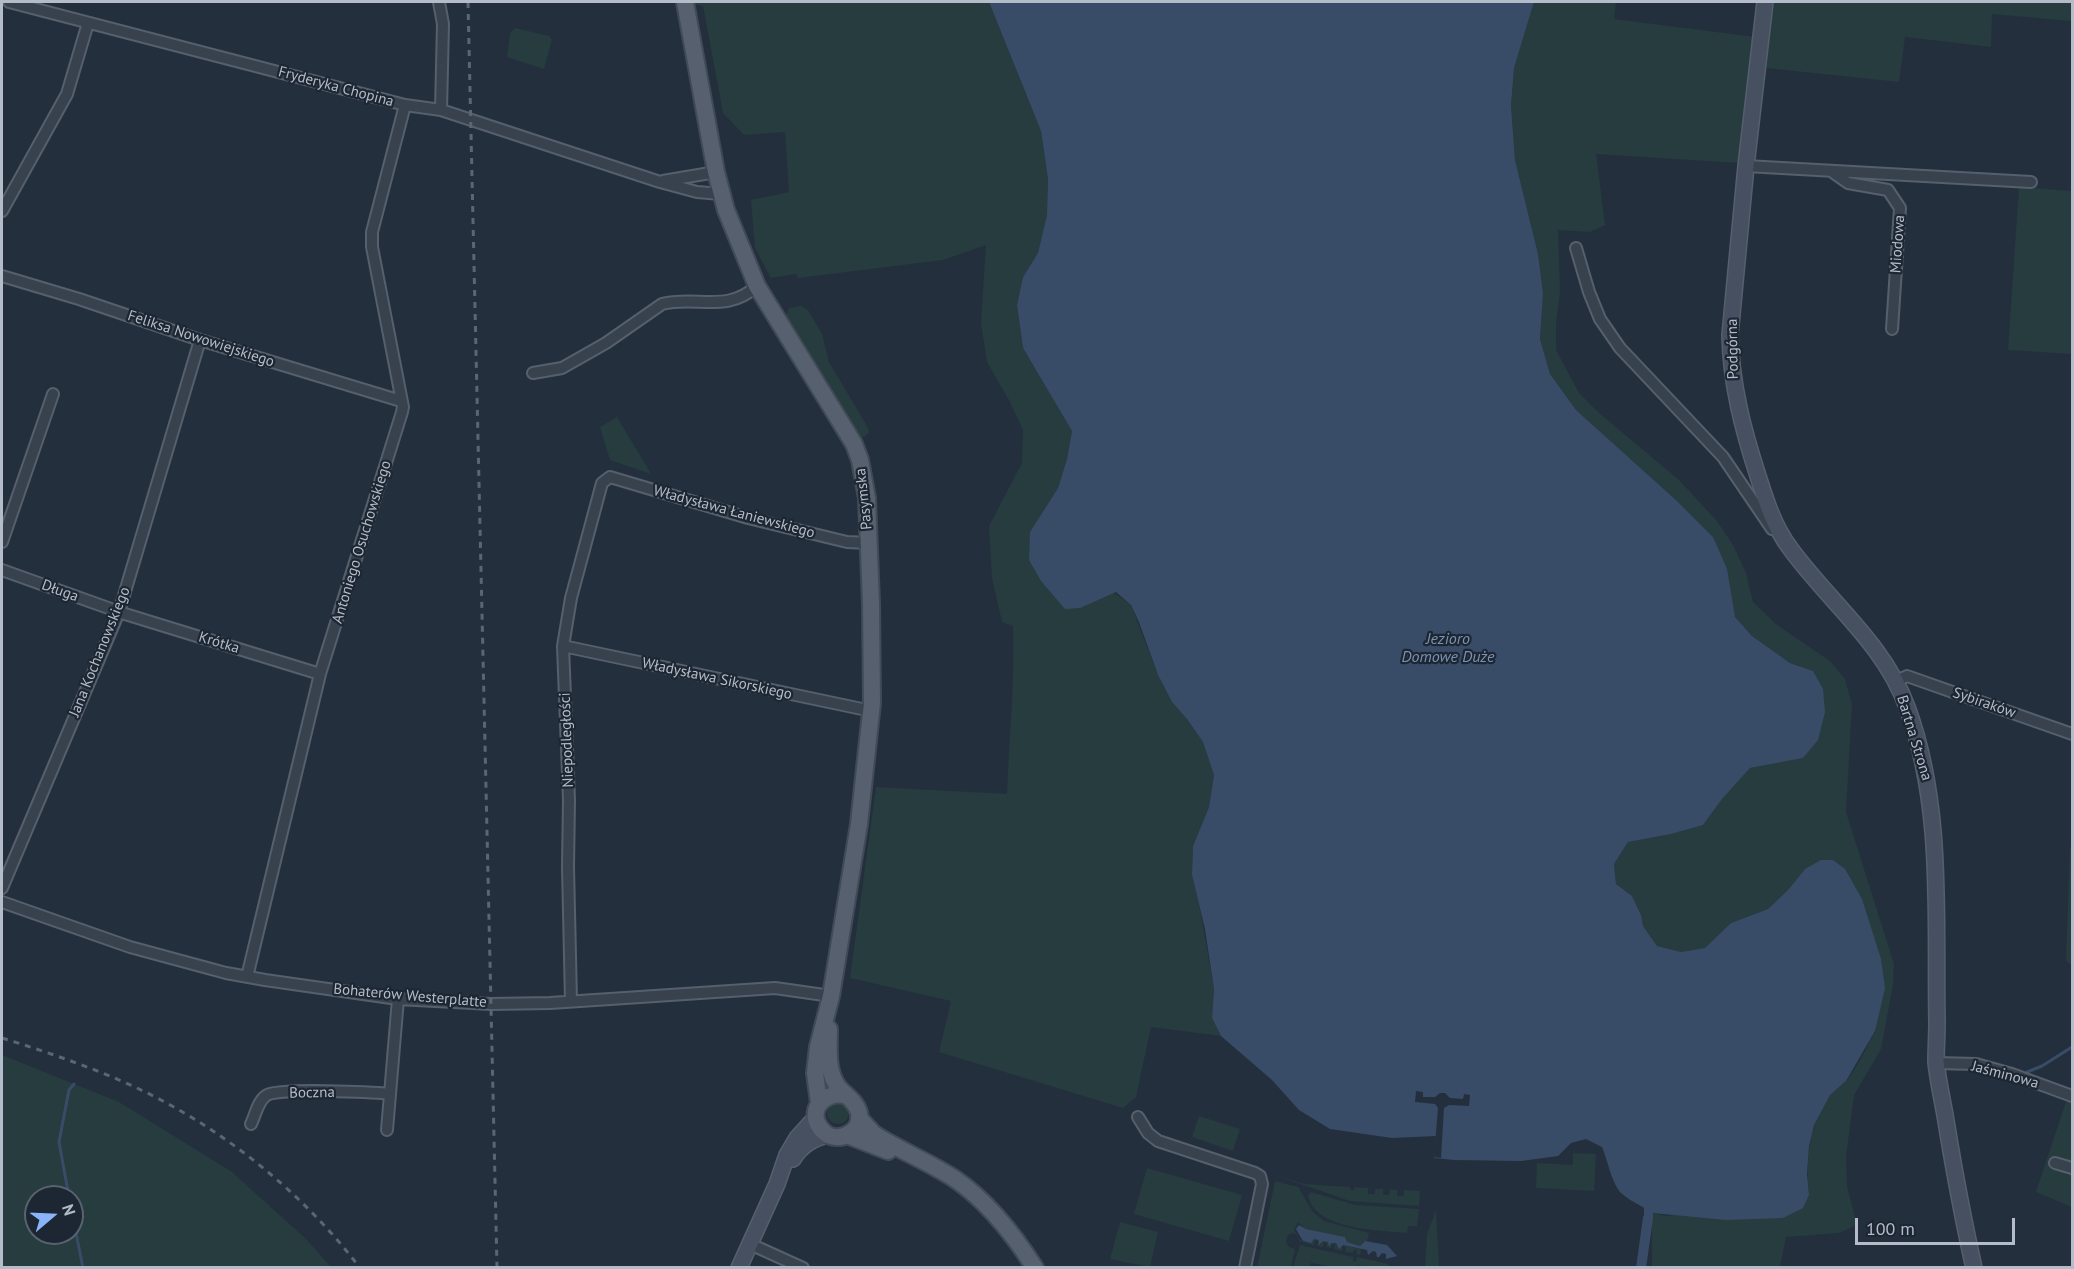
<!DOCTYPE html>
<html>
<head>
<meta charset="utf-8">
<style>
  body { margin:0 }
  #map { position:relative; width:2074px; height:1269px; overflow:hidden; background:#242f3e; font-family:"PT Sans",sans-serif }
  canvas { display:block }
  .frame { position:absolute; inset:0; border:3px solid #b4bcc9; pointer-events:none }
  .north { position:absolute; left:24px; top:1185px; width:60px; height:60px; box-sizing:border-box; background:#1d2633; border:2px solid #59626f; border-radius:50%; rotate:71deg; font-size:16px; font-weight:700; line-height:24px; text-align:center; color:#b4bcc9 }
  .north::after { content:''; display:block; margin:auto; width:21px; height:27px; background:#8ab4f8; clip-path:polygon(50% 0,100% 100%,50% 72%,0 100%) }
  .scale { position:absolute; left:1855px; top:1218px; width:160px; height:27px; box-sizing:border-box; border:3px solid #b4bcc9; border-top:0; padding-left:8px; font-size:18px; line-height:21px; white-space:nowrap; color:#b4bcc9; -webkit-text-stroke:4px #1d2633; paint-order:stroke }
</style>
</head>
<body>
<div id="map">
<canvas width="2074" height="1269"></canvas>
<div class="frame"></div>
<div class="north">N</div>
<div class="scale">100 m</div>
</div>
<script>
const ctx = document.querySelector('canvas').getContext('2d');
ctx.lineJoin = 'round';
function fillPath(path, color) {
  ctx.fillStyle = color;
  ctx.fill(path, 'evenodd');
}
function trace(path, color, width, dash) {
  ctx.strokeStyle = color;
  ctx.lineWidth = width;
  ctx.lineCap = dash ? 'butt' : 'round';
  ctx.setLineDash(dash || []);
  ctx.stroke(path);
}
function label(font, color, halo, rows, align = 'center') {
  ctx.font = font + ' "PT Sans",sans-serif';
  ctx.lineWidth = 4.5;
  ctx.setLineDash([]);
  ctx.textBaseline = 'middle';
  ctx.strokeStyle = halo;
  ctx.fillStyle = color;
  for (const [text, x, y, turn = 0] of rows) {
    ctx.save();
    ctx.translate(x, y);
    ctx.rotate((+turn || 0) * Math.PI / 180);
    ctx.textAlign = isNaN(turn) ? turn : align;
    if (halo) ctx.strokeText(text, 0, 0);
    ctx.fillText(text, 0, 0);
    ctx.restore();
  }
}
fillPath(new Path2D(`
  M695,2H989L1041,131L1048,179L1047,215L1038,253L1023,277L1017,305L1023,348L1072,431L1067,459L1058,488L1030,532L1131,605L1158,675L1172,702L1187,719L1203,742L1214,775L1209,807L1193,846L1192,875L1200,909L1214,989L1212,1018L1221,1036L1151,1027L1136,1097L1123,1108L939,1052L951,1001L850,978L876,787L1007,794C1009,738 1015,682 1013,626L1002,622L992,578L989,526L1022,463L1023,430L1009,400L987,362L981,323L986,245L943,260L798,278L796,274L771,278L755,248L751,200L789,192L785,132L744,135L723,113L703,6L695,5Z
  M1534,2H1616L1614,19L1755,37L1740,163L1596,154L1605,225L1590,232L1558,230L1560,292L1556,323V350L1579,393L1598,412L1679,480L1717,521L1733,545L1746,573L1753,602L1777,625L1830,661L1845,679L1852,705L1846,812L1894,964L1893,985L1881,1049L1854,1095L1846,1157L1847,1186L1857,1225L1839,1233L1786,1237L1780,1267H1652V1213L1667,1216L1809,1195C1806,1161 1808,1125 1829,1096C1834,1090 1842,1086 1847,1080C1858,1066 1866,1048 1875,1032L1805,869L1788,890L1768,909L1731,923L1705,948L1681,952L1657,946L1643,926L1641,915L1632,896L1616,884L1614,864L1628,842L1671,834L1703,825L1722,799L1750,768L1803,758C1831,722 1825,712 1813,671L1790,663L1752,636L1735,617L1713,537L1677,501L1576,410L1550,374L1540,339L1543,293L1538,254L1515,160L1511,106L1514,68Z
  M1773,2H2072V21L1992,14L1991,47L1905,37L1899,82L1766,68Z
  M515,28L549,36L552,40L544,69L507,57L510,33Z
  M2019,187L2072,191V354L2008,350Z
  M801,306L808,310L822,334L829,362L867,426L869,432L864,437H861L785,317L789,308Z
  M617,417L651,474L610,460L600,427Z
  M2070,847L2072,848V965L2066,961Z
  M2,1055L119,1102L232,1172L306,1239L331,1267H2ZM36,1197H72V1233H36Z
  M2072,1084V1207L2036,1192Z
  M827 1113a11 11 0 1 1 22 0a11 11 0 1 1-22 0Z
  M1199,1116L1240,1129L1233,1151L1192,1137Z
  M1573,1153L1596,1154L1594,1191L1536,1188L1537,1163L1573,1165Z
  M1147,1168L1242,1195L1229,1241L1134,1214Z
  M1277,1176L1304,1184L1350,1187V1190H1354V1187L1368,1188V1194H1375V1189H1383V1195H1389L1390,1189L1397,1190V1196H1404V1190L1420,1191L1419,1206L1350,1201Z
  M1275,1181L1298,1187L1313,1212L1324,1221L1369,1233L1367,1241H1364L1360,1246L1347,1242L1345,1237L1306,1229L1298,1222L1294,1230L1302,1242L1311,1243L1314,1239L1319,1240L1320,1245L1323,1241L1328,1242L1329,1247L1331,1242L1336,1244L1339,1249L1342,1245L1361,1249L1360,1255L1356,1254L1357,1250H1354L1353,1253L1345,1252L1346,1247L1343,1246L1342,1251L1334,1249L1335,1245L1332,1244L1331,1248L1326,1247L1327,1243L1324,1242L1323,1247L1317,1246L1318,1241L1315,1240L1314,1245L1300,1242L1298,1235L1292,1233L1288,1235L1286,1242L1289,1247L1295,1249L1291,1267L1257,1268Z
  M1311,1192L1355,1205L1419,1209L1417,1226H1408L1407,1233C1379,1230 1315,1230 1308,1196Z
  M1436,1210L1439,1267H1425L1427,1234Z
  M1120,1222L1158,1232L1150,1267L1110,1259Z
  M1300,1245L1353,1257V1261L1356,1262L1357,1257L1389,1264L1388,1267H1366L1358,1265L1357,1267H1334L1311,1263L1309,1267H1293Z`), '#263c3f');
fillPath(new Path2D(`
  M989,2H1534L1514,68L1511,106L1515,160L1538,254L1543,293L1540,339L1550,374L1576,410L1677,501L1713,537L1727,569L1735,617L1752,636L1790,663L1813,671L1823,689L1825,712L1818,740L1803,758L1750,768L1722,799L1703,825L1671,834L1628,842L1614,864L1616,884L1632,896L1641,915L1643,926L1657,946L1681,952L1705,948L1731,923L1768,909L1788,890L1805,869L1821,860H1833L1845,869L1862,899L1881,959L1885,988L1875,1031L1846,1081L1830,1095L1814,1125L1809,1146L1807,1174L1809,1195L1803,1208L1783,1218L1726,1220L1653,1213V1218L1644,1217V1208C1636,1203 1626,1198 1620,1192C1611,1181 1608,1161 1602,1147L1586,1139L1571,1143L1558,1156L1521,1161L1454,1160L1434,1158L1436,1136L1392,1138L1330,1129L1299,1110L1272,1080L1221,1036L1212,1018L1214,989L1205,929L1192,875L1193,846L1209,807L1214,775L1203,742L1187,719L1172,702L1158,675L1139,622L1131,605L1116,592L1080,608L1065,609L1041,581L1029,560L1030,532L1058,488L1067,459L1072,431L1023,348L1017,305L1023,277L1038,253L1047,215L1048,179L1041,131Z
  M1299,1225L1306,1229L1345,1237L1347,1242L1360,1246L1365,1241L1387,1245L1397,1256L1386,1259V1254L1382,1253L1379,1257H1377L1376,1252L1373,1251L1368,1255L1367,1250L1343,1245L1339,1249L1336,1243H1331L1329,1247L1328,1242L1323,1241L1319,1245V1240L1314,1239L1311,1243L1303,1241L1296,1229Z`), '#394c67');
fillPath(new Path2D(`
  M1416,1091L1423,1092V1097H1435L1440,1093H1445L1450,1098L1463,1099L1464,1094L1470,1095L1469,1106L1449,1105L1444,1108L1441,1158L1434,1157L1438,1108L1435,1104L1415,1102Z`), '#242f3e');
trace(new Path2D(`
  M2027,1072L2042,1066L2072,1047
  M69,1197L59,1142L69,1090L74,1084
  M72,1213L83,1268`), '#394c67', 3);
trace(new Path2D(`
  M1641,1268L1648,1218`), '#394c67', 10);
const street = new Path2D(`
  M9,2L405,105L441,110L660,182L697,192L721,194
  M439,2L443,24L441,110
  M1746,166L2031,182
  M1831,171L1848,183L1888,190L1900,208L1892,329
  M663,181L716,172
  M2,211L67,94L88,23
  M1576,248L1589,292L1600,319L1620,348L1723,457L1772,529L1773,528
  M2,276L79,299L200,340L401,401
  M533,373L562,368L606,343L662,304C696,295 726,314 757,286
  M2,542L53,394
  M2,570L125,614L320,674
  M563,646L862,709H871
  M1896,681L1907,676L2072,734
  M2,888L119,612L200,340
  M2,902L130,947L226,973L265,980L398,999L491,1004L550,1003L775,988L831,996
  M247,977L320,674L402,412L403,407L372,247V232L405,105
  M571,1001L568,867L569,800L563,646L571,598L602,483L610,477L748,518L847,542L869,543
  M1936,1063L1976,1064L2012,1074L2072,1096
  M1138,1117L1148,1133L1158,1141L1255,1173L1260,1176L1262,1184L1245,1268
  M251,1124C255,1116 258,1100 267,1095C280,1088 372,1092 390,1094
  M387,1130L398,999
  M2055,1163L2072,1168
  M750,1244L803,1268`);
const secondary = new Path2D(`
  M1765,2L1746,166L1730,335C1731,384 1743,430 1758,476C1766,501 1774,527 1790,548C1829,602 1884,643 1907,707C1944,807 1935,918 1937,1022C1937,1036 1936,1049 1936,1062C1938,1082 1943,1102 1946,1121C1954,1170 1963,1219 1974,1268
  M793,1159C801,1146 814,1138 828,1135
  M739,1268L777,1184L787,1155L797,1138L816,1117`);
const primary = new Path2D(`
  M685,2L716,172L726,210L757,286L854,444L860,460L867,498L871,604L872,703L859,824L831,996L818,1047L815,1073L819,1103
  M829,1029C829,1048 826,1072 839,1088C846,1096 856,1101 859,1113C863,1131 838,1145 824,1132C805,1114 821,1091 845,1095
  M859,1118L874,1134L882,1139C906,1153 932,1164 955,1179C987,1201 1014,1235 1035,1268
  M847,1135L888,1151`);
trace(street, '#565f6c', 14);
trace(secondary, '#565f6c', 18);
trace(primary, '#414a57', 20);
trace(street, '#38414e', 10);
trace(secondary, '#465061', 15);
trace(primary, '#56606e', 16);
trace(new Path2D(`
  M468,2L497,1268
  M2,1038C44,1051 85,1065 126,1083C216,1123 300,1189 360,1268`), '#5a6575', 3, [6, 6]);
label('15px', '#b4bcc9', '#1d2633', [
  ["Fryderyka Chopina",336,87,15],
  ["Miodowa",1898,244,-86],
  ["Feliksa Nowowiejskiego",201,339,18],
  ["Podgórna",1733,349,-91],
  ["Pasymska",864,499,-96],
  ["Władysława Łaniewskiego",734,512,15],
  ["Antoniego Osuchowskiego",362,542,-73],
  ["Długa",60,591,20],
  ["Krótka",219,643,17],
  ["Jana Kochanowskiego",100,652,-68],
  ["Władysława Sikorskiego",717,679,12],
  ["Sybiraków",1984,703,19],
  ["Bartna Strona",1914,738,73],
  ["Niepodległości",567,740,-92],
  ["Bohaterów Westerplatte",410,996,5],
  ["Jaśminowa",2005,1075,15],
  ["Boczna",312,1093,-1]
]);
label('italic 16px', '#7c92b1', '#1d2633', [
  ["Jezioro",1448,639],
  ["Domowe Duże",1448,657]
]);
</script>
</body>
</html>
